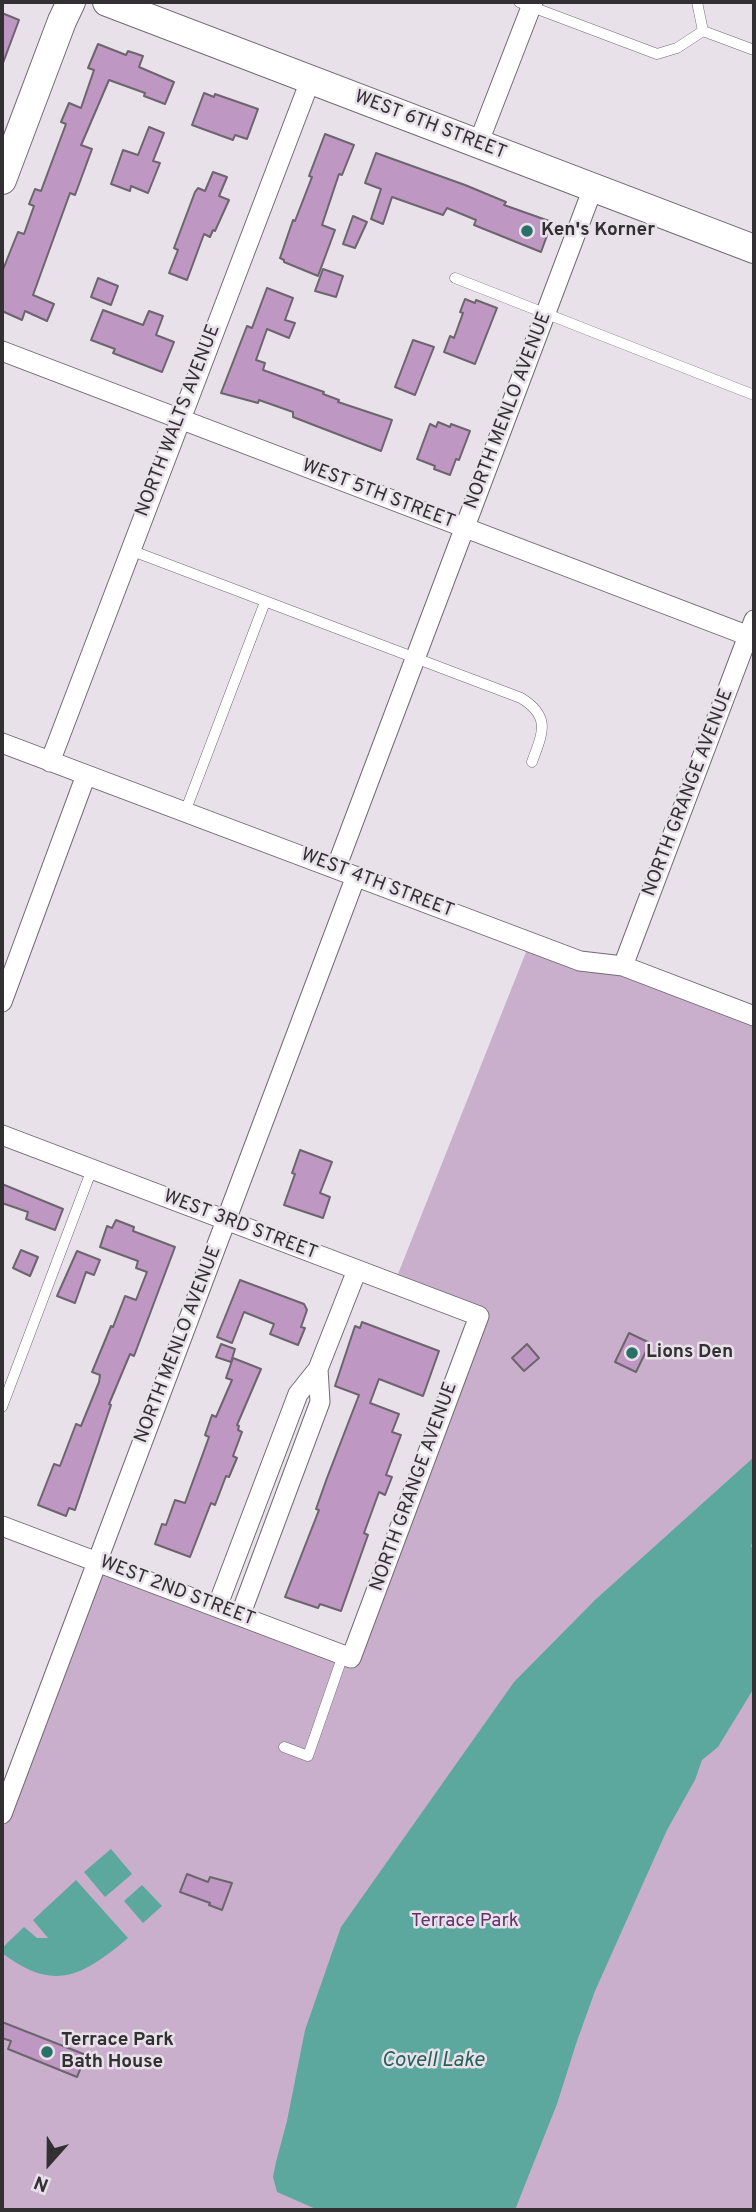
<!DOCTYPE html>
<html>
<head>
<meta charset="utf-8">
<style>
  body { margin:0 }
  #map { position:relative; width:756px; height:2212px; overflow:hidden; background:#e9e1ea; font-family:Overpass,sans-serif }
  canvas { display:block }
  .frame { position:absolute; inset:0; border:4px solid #333034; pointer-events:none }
  .north { position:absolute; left:14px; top:2128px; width:70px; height:70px; -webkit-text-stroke:5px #e9e1ea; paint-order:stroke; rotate:201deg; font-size:19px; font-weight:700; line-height:28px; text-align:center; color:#333034 }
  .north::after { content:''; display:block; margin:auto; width:24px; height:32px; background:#333034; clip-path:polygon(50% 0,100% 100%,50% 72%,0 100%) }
</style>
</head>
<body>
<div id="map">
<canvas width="756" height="2212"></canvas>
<div class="frame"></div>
<div class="north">N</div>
</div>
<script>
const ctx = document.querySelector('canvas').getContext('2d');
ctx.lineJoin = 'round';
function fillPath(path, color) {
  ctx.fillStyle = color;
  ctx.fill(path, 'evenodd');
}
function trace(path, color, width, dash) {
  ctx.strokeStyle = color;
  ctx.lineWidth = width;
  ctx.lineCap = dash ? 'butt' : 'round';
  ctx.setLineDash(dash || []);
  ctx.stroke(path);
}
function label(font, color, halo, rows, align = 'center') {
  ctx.font = font + ' Overpass,sans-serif';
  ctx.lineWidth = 5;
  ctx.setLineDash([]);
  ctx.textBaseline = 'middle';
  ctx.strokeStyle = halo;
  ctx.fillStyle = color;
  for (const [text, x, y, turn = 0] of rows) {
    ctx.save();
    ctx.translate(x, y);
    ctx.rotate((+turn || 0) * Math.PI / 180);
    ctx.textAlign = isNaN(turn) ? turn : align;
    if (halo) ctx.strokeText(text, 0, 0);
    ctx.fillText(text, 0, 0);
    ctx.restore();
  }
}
fillPath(new Path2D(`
  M530,942L754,1019V2210H2V1814L97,1562L351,1658L479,1316L394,1284Z`), '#c9afcc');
fillPath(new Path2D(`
  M754,1457V1539L751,1546L754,1550V1688L718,1747L702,1760L695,1780L667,1830L595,1991L576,2044L557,2104L515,2210H318L277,2192L273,2177L276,2162L287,2121L305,2030L341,1927L514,1682L595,1600Z
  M111,1849L132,1874L105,1897L84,1872Z
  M76,1880L128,1938C83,1976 54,1993 2,1953V1948L24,1927L37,1938H48L33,1920Z
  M142,1885L162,1906L143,1923L124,1901Z`), '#5da89e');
const building = new Path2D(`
  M2,13L19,20L3,63H2Z
  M98,44L126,55L128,51L143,56L139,67L174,82L165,104L144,96L145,93L109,80L82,143L81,145L92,149L75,195L70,193L33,295L54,304L47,321L25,311L22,320L2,311V272L18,232L24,234L34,206L29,204L35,189L41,191L66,124L61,122L69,103L81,108L94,70L88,68Z
  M204,93L214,97L215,94L258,109L247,139L235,135L233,140L192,125Z
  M149,127L164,133L153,161L160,163L148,193L131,186L130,191L111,184L123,150L138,155Z
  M325,134L354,145L342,175L339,174L322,225L335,230L318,276L284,262V260L280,258L293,220L295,221L312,177L309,176Z
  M376,153L465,185L506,202L504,205L552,222L541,252L474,225L476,220L447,208L443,215L392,197L383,224L371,219L381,189L365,183Z
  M213,172L227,177L219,196L229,200L215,231L213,230L210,237L204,234L187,280L169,273L178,250L174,248L195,192L198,188L205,191Z
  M353,216L367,222L355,248L343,244Z
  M323,269L343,276L336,297L315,291Z
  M98,278L118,286L111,305L91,297Z
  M267,288L293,298L285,320L295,323L289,338L267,329L256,360L265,363L263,370L324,392L323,394L339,400L338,402L392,420L381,451L293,417V412L259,400L258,403L221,393L247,326L252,328Z
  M465,299L475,303L476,300L497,308L475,364L444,352L450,336L454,338L463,313L460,312Z
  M103,310L143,325L149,311L163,316L156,335L174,342L162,372L113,353L115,349L91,340Z
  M413,340L434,347L415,395L395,387Z
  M438,422L450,427L451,424L470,431L459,460L456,459L450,475L434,469L435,466L417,459L430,424L436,427Z
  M300,1150L332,1162L320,1193L330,1197L323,1218L284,1205L295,1174L292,1173Z
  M2,1184L63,1209L55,1230L26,1219L28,1212L2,1203Z
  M116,1220L134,1227L133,1231L175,1247L134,1356L130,1354L109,1404L111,1405L75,1510L69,1508L66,1516L38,1505L54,1464L60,1466L76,1424L81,1426L99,1382L100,1375L92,1372L111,1326L113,1327L125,1296L136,1300L147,1272L136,1268L138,1261L100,1247L107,1226L112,1228Z
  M21,1250L38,1257L30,1276L13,1268Z
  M77,1251L100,1260L94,1275L86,1272L75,1303L57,1296Z
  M240,1280L304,1304L307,1310L301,1327L305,1328L298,1345L270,1334L274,1324L244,1312L232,1343L217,1337Z
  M362,1322L439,1351L423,1396L379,1379L370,1403L399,1414L392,1432L401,1435L386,1475L392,1477L385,1495L379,1492L364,1533L368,1535L341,1611L320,1604L318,1608L285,1597L319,1510L316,1509L327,1478L359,1395L335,1386L355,1326L360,1328Z
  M629,1333L650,1343L636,1372L615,1362Z
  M221,1344L235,1349L231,1362L216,1357Z
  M527,1344L539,1358L524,1371L512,1358Z
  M233,1358L261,1369L237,1425L239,1426L238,1430L242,1432L233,1456L237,1458L229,1477L226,1476L215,1505L211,1503L190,1557L155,1544L162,1524L166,1525L175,1500L185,1503L209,1437L205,1435L212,1415L216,1417L232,1380L226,1378Z
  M187,1874L208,1882L210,1877L232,1883L222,1910L209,1905L210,1903L180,1892Z
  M2,2022L86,2055L77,2077L8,2049L11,2041L2,2038Z`);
fillPath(building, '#be97c3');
trace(building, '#6c656d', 2);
const lane = new Path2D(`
  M519,2L657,54L677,48L703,31
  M697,2L703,31
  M703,31L754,50
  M455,278L754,395
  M130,550L521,698C552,717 542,734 532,762
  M185,812L265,602
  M2,1407L92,1169
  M284,1747L308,1756L343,1655`);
const street = new Path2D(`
  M478,144L533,2
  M2,351L754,638
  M2,743L580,961L623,966L754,1016
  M50,762L310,81
  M336,868L593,188
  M623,966L754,620
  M2,1002L86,775
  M2,1135L479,1316L351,1658L2,1526
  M217,1607L298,1394L318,1369L357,1270
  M240,1616L320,1402L318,1369
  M2,1814L356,876`);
const secondary = new Path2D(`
  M107,2L754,249
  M2,180L62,21L71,2`);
trace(lane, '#726b73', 11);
trace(street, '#726b73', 21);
trace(secondary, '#726b73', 30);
trace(lane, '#fff', 10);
trace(street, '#fff', 19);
trace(secondary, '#fff', 28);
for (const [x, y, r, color] of [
  [527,231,7,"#297068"],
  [632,1353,7,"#297068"],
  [47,2052,7,"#297068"]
]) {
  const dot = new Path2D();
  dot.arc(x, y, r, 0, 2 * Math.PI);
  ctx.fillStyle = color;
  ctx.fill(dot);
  trace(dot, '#e9e1ea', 2.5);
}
label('19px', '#333034', '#e9e1ea', [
  ["WEST 6TH STREET",430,126,21],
  ["NORTH MENLO AVENUE",509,411,-69],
  ["NORTH WALTS AVENUE",179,421,-69],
  ["WEST 5TH STREET",378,495,21],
  ["NORTH GRANGE AVENUE",689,793,-69],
  ["WEST 4TH STREET",377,884,21],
  ["WEST 3RD STREET",240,1226,21],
  ["NORTH MENLO AVENUE",179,1345,-69],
  ["NORTH GRANGE AVENUE",415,1487,-70],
  ["WEST 2ND STREET",177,1592,21]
]);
label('bold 19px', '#333034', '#e9e1ea', [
  ["Ken's Korner",541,231],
  ["Lions Den",646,1353],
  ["Terrace Park",61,2041],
  ["Bath House",61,2063]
], 'left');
label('19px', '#62316a', '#e9e1ea', [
  ["Terrace Park",465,1922]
]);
label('italic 21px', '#24625b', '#e9e1ea', [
  ["Covell Lake",433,2062]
]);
</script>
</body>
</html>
